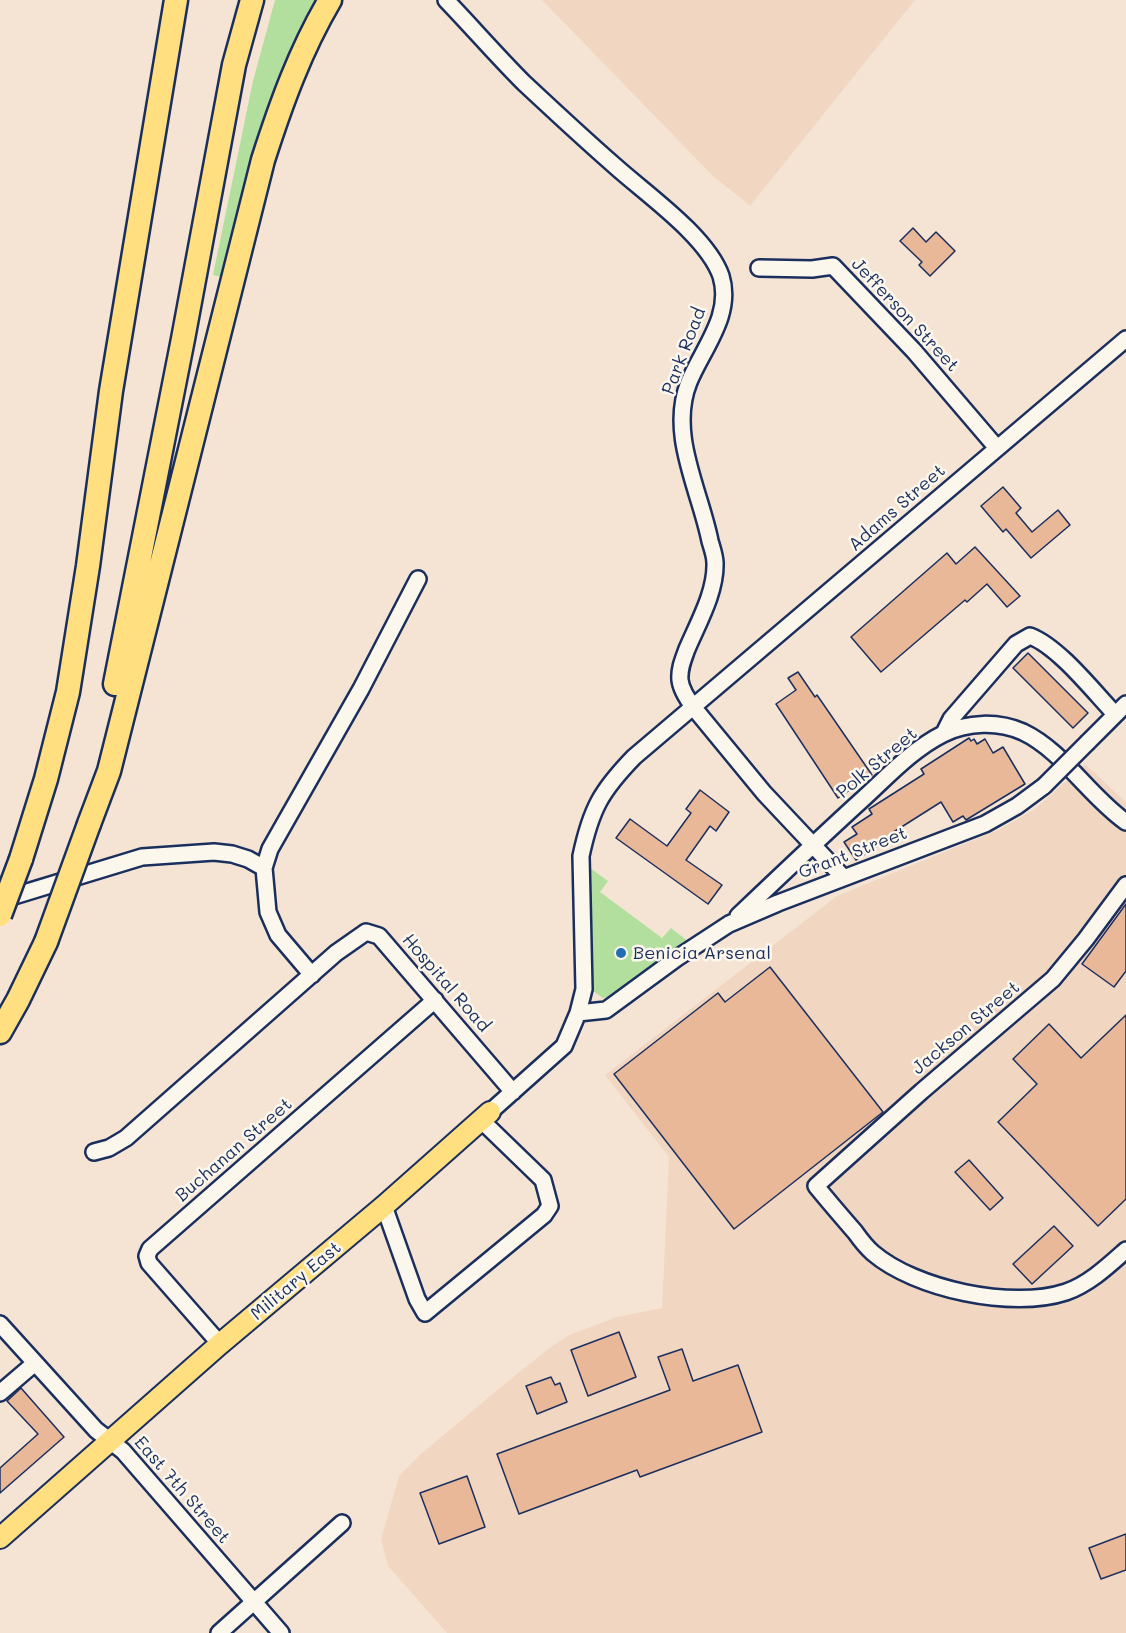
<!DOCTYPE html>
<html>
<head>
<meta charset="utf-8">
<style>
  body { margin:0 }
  canvas { display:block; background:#f5e4d3 }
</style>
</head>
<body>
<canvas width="1126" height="1633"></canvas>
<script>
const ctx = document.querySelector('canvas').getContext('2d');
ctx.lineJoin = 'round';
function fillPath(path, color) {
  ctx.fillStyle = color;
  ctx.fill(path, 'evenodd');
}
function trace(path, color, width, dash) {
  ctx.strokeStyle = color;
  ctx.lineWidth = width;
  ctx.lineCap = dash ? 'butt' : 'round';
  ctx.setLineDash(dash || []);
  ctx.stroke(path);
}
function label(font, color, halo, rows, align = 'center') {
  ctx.font = font + ' Mali,sans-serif';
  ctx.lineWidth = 5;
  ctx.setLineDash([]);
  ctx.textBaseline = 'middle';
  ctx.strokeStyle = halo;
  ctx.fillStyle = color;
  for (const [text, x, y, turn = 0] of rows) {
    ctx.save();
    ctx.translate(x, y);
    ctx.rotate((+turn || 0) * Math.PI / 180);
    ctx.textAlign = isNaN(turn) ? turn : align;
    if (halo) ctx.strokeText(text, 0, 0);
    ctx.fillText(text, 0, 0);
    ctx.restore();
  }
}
fillPath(new Path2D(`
  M542,0H915L750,206L712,175Z
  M1085,764L1126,802V1633H447L388,1566L381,1539L399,1476L421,1454L501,1387L548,1349L569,1335L617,1317L662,1308L669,1157L605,1075L837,896L998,830L1035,809Z`), '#f1d7c2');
fillPath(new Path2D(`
  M275,0H319L226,278L213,275L253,81Z
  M590,868L608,881L600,892L662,938L671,928L689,942L607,997L603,998L593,991Z`), '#b2df9e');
const building = new Path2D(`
  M913,228L926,242L936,232L955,251L930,276L919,265L922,262L900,241Z
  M1003,487L1021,508L1016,513L1032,532L1058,510L1070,525L1031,558L1006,529L1003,532L981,506Z
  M975,547L1020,596L1007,607L987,584L967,602L965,600L881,672L851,637L947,553L956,564Z
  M1028,653L1088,713L1073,728L1013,668Z
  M798,672L815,697L817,695L872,775L838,798L776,704L796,690L788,678Z
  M969,738L971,741L974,739L977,744L985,739L993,753L1003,747L1025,784L966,820L963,816L953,822L941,802L892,833L894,835L856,860L844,842L857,834L852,827L872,814L869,809L924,774L921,769Z
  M700,790L729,812L716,831L710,826L686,860L722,885L708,904L616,838L630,819L667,846L691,813L686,809Z
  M1126,904V971L1114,987L1082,964Z
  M770,967L883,1112L734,1229L614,1074L718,993L725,1002Z
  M1126,1015V1199L1098,1226L998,1122L1037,1084L1013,1059L1049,1024L1081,1058Z
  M969,1160L1003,1198L990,1210L955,1172Z
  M1054,1226L1073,1246L1032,1284L1013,1264Z
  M619,1332L636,1377L588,1396L571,1350Z
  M682,1349L693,1381L738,1365L762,1432L640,1477L637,1470L519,1514L497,1454L670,1390L658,1357Z
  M551,1377L555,1385L560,1383L567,1402L537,1414L526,1386Z
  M21,1388L64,1437L0,1493V1468L38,1434L7,1401Z
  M467,1476L485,1527L439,1544L420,1493Z
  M1126,1534V1570L1101,1579L1089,1548Z`);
fillPath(building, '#e8b899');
trace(building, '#1b2f5e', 1.5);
const minor = new Path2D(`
  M446,0C472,27 497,56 524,83C554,111 584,139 615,166C646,194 707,236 721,276C733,315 703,348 689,382C668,434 700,490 710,541C712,548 715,556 715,563C716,592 698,623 687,649C683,660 679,669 680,680C681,690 688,700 694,708L764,793L843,877
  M759,268L812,269L833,266L914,351L997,448
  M944,733L951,719L1016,644L1030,636C1059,647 1093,691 1115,714
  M1088,742L1126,704
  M1126,885L1086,939L1053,979L922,1091L816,1186C829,1202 842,1217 855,1232C860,1239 866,1247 873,1253C915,1289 1012,1310 1066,1292C1089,1284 1108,1266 1126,1250
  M1,900L142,857L214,852L232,854L248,859L264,868
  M738,916C780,876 822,836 865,797C889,775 913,749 943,734C968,722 998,721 1023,732C1063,751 1090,797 1126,822
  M312,975L278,935L268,912L264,868L270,849L361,689L418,579
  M578,1013L606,1010L677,958L729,924L778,903L985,824L1017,806L1044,786
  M490,1112L564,1046L578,1013L584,989L581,856C591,809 601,791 634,757L1126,339
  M94,1152L109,1148L126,1138L336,953L366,932L379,936L513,1092
  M384,1206L417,1299L425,1313L544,1215L550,1206L543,1180L481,1120
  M0,1324L96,1430L123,1451L281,1633
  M220,1344L149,1263L147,1256L150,1249L435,1000
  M0,1393L35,1363
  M219,1633L342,1523`);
const major = new Path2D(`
  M0,1538L220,1344L384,1206L490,1112`);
const highway = new Path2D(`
  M115,684L183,339L234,65L252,0
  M89,824L109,771L263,160C281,104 300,51 330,0
  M21,859L46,779L68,692L88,566L111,391L176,0
  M0,1032L18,1000L46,942`);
trace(minor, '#1b2f5e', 20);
trace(major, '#1b2f5e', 24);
trace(highway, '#1b2f5e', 27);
trace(minor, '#fbf7ec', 15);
trace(major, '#ffdf80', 20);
trace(highway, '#ffdf80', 22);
const minorBridge = new Path2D(`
  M1044,786L1088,742`);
const highwayBridge = new Path2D(`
  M0,915L21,859
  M46,942L89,824`);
trace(minorBridge, '#1b2f5e', 20, []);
trace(highwayBridge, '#1b2f5e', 27, []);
trace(minorBridge, '#fbf7ec', 15);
trace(highwayBridge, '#ffdf80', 22);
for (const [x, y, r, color] of [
  [621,953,6,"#1f6fb2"]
]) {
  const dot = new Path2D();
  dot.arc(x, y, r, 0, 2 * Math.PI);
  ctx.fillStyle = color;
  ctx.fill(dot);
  trace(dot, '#fbf7ec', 2);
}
label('18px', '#1b2f5e', '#fbf7ec', [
  ["Jefferson Street",905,315,47],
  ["Park Road",684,351,-69],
  ["Adams Street",897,508,-41],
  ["Polk Street",877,763,-40],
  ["Grant Street",853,853,-21],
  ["Hospital Road",446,983,49],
  ["Jackson Street",966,1028,-40],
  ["Buchanan Street",234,1150,-41],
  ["Military East",296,1281,-40],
  ["East 7th Street",182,1490,49]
]);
label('18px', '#1b2f5e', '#fbf7ec', [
  ["Benicia Arsenal",633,953]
], 'left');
</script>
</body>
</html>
